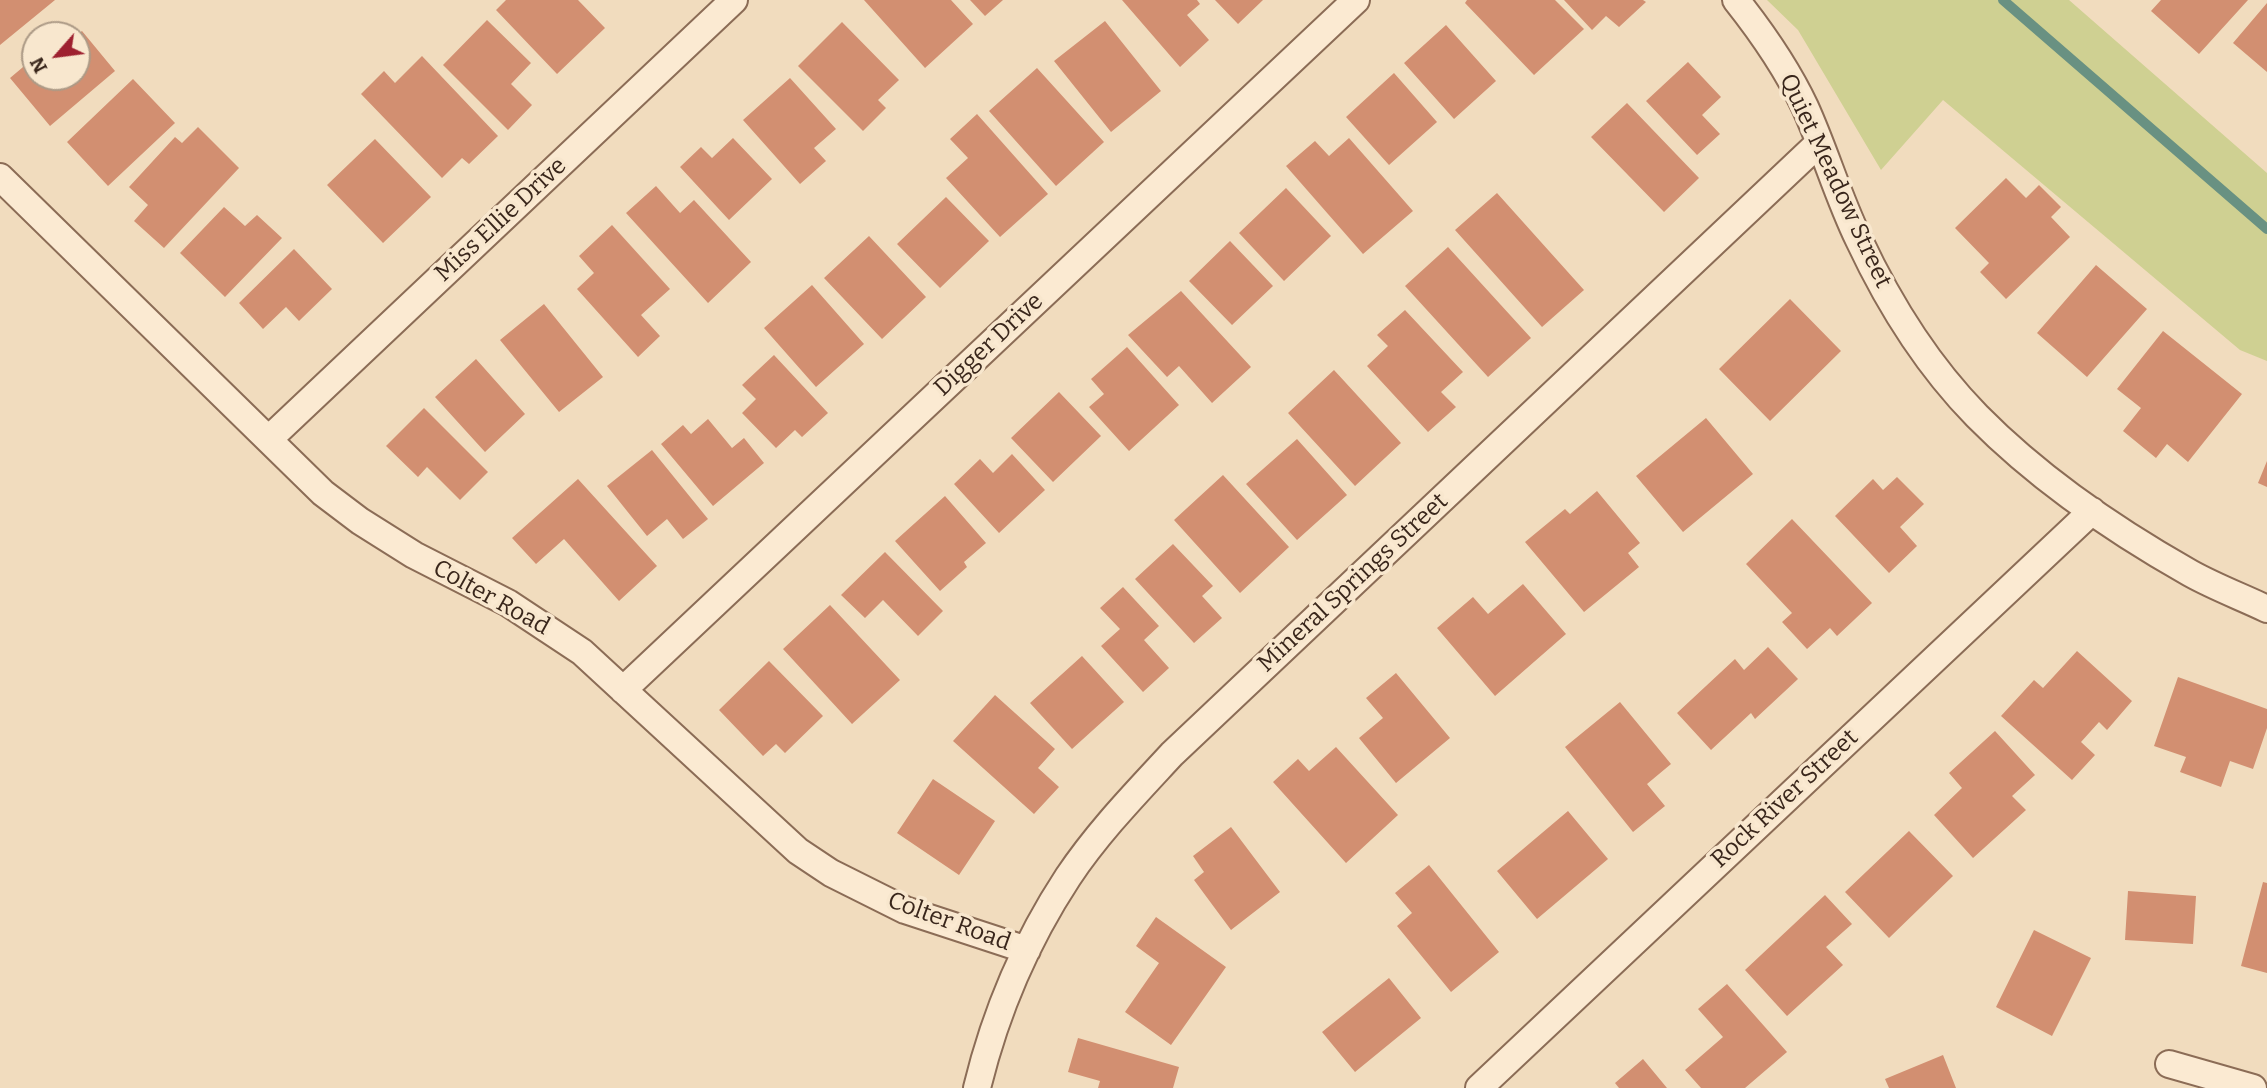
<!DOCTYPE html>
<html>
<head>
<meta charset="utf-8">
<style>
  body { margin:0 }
  #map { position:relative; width:2267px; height:1088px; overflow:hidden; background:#f1dcbe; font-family:Bitter,serif }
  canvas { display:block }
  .north { position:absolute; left:21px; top:21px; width:70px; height:70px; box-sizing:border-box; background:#f8e7ce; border:2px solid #ac9a86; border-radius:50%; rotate:242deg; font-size:19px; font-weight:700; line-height:28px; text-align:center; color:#39261b }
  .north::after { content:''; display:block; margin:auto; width:24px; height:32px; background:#9e2130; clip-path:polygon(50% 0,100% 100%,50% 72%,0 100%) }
</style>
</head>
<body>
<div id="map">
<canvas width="2267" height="1088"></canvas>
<div class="north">N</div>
</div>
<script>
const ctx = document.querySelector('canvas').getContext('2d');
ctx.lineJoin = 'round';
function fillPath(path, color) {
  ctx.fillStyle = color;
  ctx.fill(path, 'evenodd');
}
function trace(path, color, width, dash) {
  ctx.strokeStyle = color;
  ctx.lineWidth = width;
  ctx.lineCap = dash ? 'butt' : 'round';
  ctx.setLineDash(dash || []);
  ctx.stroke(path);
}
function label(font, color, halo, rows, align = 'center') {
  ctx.font = font + ' Bitter,serif';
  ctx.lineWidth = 7;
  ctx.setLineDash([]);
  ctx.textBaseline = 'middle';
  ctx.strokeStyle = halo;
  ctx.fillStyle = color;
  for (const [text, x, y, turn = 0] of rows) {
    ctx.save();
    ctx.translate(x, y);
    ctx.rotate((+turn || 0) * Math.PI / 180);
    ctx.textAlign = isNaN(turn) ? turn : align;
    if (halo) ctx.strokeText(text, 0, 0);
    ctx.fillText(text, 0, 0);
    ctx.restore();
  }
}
fillPath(new Path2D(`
  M1767,0H2069L2267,173V361L2240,350L1943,100L1881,170L1798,30Z`), '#cfd092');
trace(new Path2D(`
  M2003,0L2267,229`), '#699182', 10);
fillPath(new Path2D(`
  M0,0H55L0,45Z
  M506,0H578L605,28L557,74L496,10Z
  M864,0H951L973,24L925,68Z
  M970,0H1003L985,16Z
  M1122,0H1197L1200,4L1187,15L1209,40L1180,67Z
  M1215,0H1263L1238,24Z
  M1467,0H1555L1584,29L1534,75L1465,3Z
  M1564,0H1643L1646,2L1619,27L1606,16L1592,30Z
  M2161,0H2248L2199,54L2151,11Z
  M2267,3V72L2233,43Z
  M487,20L531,63L511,84L532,105L508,130L443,65Z
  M1105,21L1161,91L1111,132L1054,61Z
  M842,22L899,80L878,100L886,108L863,131L798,66Z
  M1446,25L1496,81L1454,119L1404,63Z
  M82,31L115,71L50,126L10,78L35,57V77H77V35Z
  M422,56L498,136L469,164L462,158L442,178L361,94L384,71L395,83Z
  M1688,62L1721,97L1702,115L1720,134L1697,155L1646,101Z
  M1037,68L1104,142L1056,186L989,111Z
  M1394,73L1437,122L1389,165L1346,117Z
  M790,78L836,129L814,148L826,161L800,184L743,120Z
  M133,79L175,123L108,186L67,142Z
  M1627,103L1699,178L1664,212L1591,137Z
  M977,114L1048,194L1000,237L946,178L968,158L950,139Z
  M198,127L239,168L164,248L134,221L148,205L129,187L175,137L182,143Z
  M733,138L772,179L729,220L680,167L701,147L712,158Z
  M1349,138L1413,211L1363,254L1286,166L1315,141L1329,156Z
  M375,139L431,197L383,243L327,185Z
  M2006,178L2026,198L2039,185L2061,207L2051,217L2070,237L2006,299L1980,272L1989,263L1955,228Z
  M656,186L680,213L694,200L751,262L708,303L626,213Z
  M1286,188L1331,236L1284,281L1239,233Z
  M1497,193L1584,290L1542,327L1455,230Z
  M946,197L989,241L940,288L897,244Z
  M224,207L245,226L257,215L282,238L225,297L180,253Z
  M612,225L670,289L641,315L660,336L638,357L577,289L594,273L579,256Z
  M869,236L926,297L882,339L824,278Z
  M1230,241L1273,286L1232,325L1189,281Z
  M1448,247L1531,338L1488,377L1405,286Z
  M294,249L332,289L299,321L286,307L263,329L239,303Z
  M2096,265L2147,309L2087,377L2037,333Z
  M812,285L864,344L816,387L764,328Z
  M1181,291L1251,367L1212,403L1179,366L1167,377L1128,335Z
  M1790,299L1841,351L1770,421L1719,369Z
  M544,304L603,377L559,412L500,340Z
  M1405,310L1463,372L1441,392L1456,407L1428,432L1367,366L1388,346L1377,335Z
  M2163,331L2242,394L2188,462L2167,444L2156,458L2123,431L2141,408L2117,389Z
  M1127,347L1179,405L1129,451L1089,407L1104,394L1091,379Z
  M774,355L828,413L802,437L795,430L776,448L742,413L756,399L742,385Z
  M476,359L525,414L485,452L435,397Z
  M1334,370L1401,443L1355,486L1288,413Z
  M1059,392L1101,436L1053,482L1011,438Z
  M424,408L488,472L460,500L427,467L418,477L386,446Z
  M1706,418L1753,474L1683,532L1636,476Z
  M708,419L732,448L744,438L764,463L713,506L661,444L683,425L691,434Z
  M1297,439L1347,495L1297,540L1246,484Z
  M652,450L708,519L683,539L667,519L647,536L607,486Z
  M1012,454L1045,490L999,533L954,484L980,459L993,473Z
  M2267,461V487L2258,483Z
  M1223,475L1289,547L1240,593L1174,520Z
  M1897,477L1924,504L1900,527L1917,546L1889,573L1835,516L1873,479L1883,490Z
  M578,479L657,566L619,601L564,539L536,564L512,538Z
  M1597,491L1640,543L1628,553L1639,567L1584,612L1525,542L1565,509L1570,514Z
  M945,496L986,543L964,562L967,567L940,591L895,541Z
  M1792,519L1872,603L1837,636L1830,628L1807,649L1782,622L1792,613L1746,564Z
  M1173,544L1213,586L1202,596L1222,618L1194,643L1135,579Z
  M885,552L943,611L918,636L883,600L865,618L841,595Z
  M1523,584L1566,634L1495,696L1437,628L1473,597L1488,614Z
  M1123,587L1159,626L1144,640L1169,668L1143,692L1101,646L1120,629L1100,608Z
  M830,605L900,680L852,724L783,649Z
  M1768,647L1798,679L1755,719L1751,713L1711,750L1677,713L1735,659L1744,670Z
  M2077,651L2132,701L2107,730L2099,722L2081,742L2095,755L2072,780L2001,716L2034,680L2043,688Z
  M1082,656L1124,702L1072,749L1030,703Z
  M769,661L823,716L785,753L776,744L763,756L719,710Z
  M1396,673L1450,738L1396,783L1359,738L1383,718L1366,698Z
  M2178,677L2267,709V728L2253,769L2230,761L2221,787L2180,772L2186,757L2154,746Z
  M995,695L1055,749L1038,768L1059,787L1034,814L953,741Z
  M1620,702L1671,764L1647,784L1665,806L1633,832L1565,747Z
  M1995,731L2035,775L2012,796L2026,810L1973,858L1934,815L1962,788L1949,773Z
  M1336,747L1398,815L1346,863L1273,782L1298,759L1309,771Z
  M933,779L995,821L959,875L897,833Z
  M1568,811L1608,859L1537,919L1497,871Z
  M1231,827L1280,892L1231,930L1194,880L1204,872L1193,856Z
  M1909,831L1953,876L1889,938L1845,892Z
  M1429,865L1499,952L1451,992L1397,926L1412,913L1395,893Z
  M2263,882L2267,883V973L2241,966Z
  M2128,891L2196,896L2193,944L2125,940Z
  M1825,895L1852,924L1826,947L1843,965L1787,1016L1745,970Z
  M1156,917L1226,967L1171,1045L1125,1012L1159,963L1136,946Z
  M2034,930L2091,958L2052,1036L1996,1007Z
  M1389,978L1421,1018L1355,1072L1322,1032Z
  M1727,984L1787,1052L1745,1088H1701L1685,1070L1723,1037L1698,1009Z
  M1078,1038L1179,1067L1173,1088H1098L1100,1081L1068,1072Z
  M1943,1055L1956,1088H1889L1885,1079Z
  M1643,1059L1667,1088H1619L1615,1083Z`), '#d28f71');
const minor = new Path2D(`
  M1736,0C1763,34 1787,69 1805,107C1825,151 1838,197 1859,240C1889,304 1927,365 1977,416C2038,478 2114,530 2190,573C2215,587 2242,597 2267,609
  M0,177L323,493L360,521L414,555L508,603L582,652L798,851L831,873L905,910L1027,950
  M269,439L734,0
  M623,690L1356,0
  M2169,1064L2253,1088
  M977,1088C995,1014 1026,941 1068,877C1098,832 1136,793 1172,754L1819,143
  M1479,1088L2092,511`);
trace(minor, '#8b6c56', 30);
trace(minor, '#fbead2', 26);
label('24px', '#39261b', '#f8e7ce', [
  ["Quiet Meadow Street",1835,181,65],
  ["Miss Ellie Drive",501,220,-43],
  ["Digger Drive",989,345,-43],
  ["Mineral Springs Street",1353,583,-43],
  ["Colter Road",491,598,29],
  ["Rock River Street",1785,799,-43],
  ["Colter Road",949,922,20]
]);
</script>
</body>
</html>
